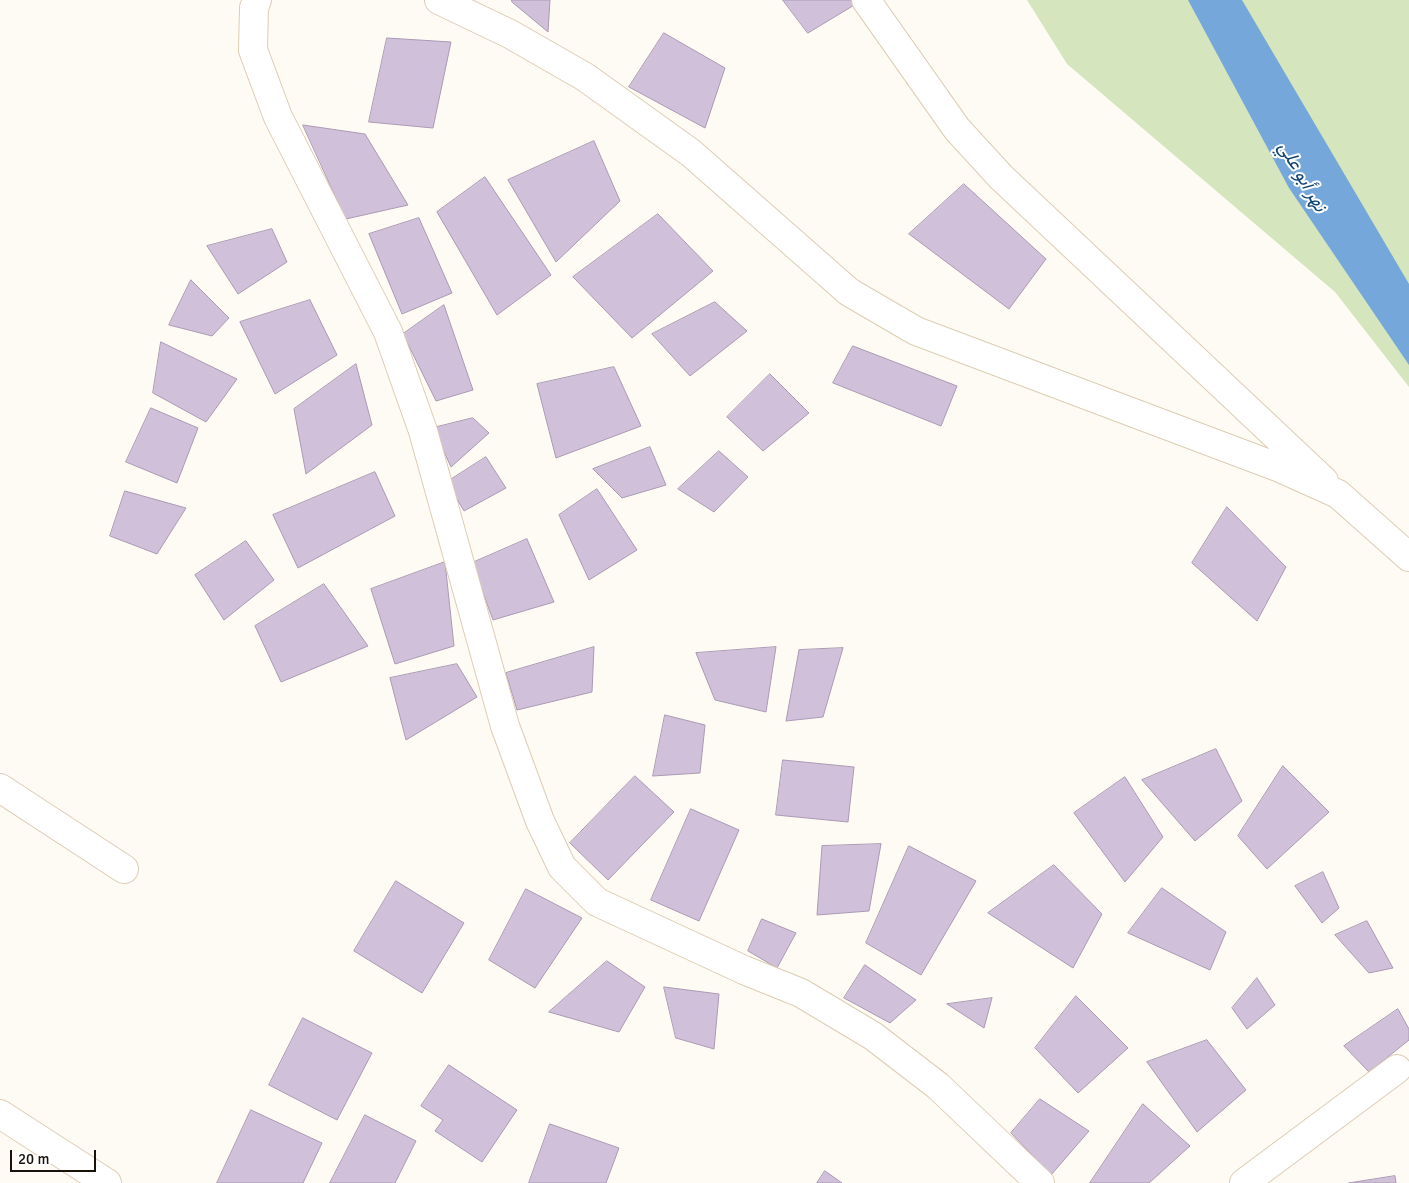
<!DOCTYPE html>
<html>
<head>
<meta charset="utf-8">
<style>
  body { margin:0 }
  #map { position:relative; width:1409px; height:1183px; overflow:hidden; background:#fefbf5; font-family:Signika,sans-serif }
  canvas { display:block }
  .scale { position:absolute; left:10px; top:1150px; width:86px; height:22px; box-sizing:border-box; border:2px solid #181209; border-top:0; padding-left:6px; font-size:15px; line-height:18px; white-space:nowrap; color:#181209; -webkit-text-stroke:4px #fff; paint-order:stroke }
</style>
</head>
<body>
<div id="map">
<canvas width="1409" height="1183"></canvas>
<div class="scale">20 m</div>
</div>
<script>
const ctx = document.querySelector('canvas').getContext('2d');
ctx.lineJoin = 'round';
function fillPath(path, color) {
  ctx.fillStyle = color;
  ctx.fill(path, 'evenodd');
}
function trace(path, color, width, dash) {
  ctx.strokeStyle = color;
  ctx.lineWidth = width;
  ctx.lineCap = dash ? 'butt' : 'round';
  ctx.setLineDash(dash || []);
  ctx.stroke(path);
}
function label(font, color, halo, rows, align = 'center') {
  ctx.font = font + ' Signika,Vazirmatn,sans-serif';
  ctx.lineWidth = 4;
  ctx.setLineDash([]);
  ctx.textBaseline = 'middle';
  ctx.strokeStyle = halo;
  ctx.fillStyle = color;
  for (const [text, x, y, turn = 0] of rows) {
    ctx.save();
    ctx.translate(x, y);
    ctx.rotate((+turn || 0) * Math.PI / 180);
    ctx.textAlign = isNaN(turn) ? turn : align;
    if (halo) ctx.strokeText(text, 0, 0);
    ctx.fillText(text, 0, 0);
    ctx.restore();
  }
}
fillPath(new Path2D(`
  M1027,0H1409V387L1335,292L1067,64Z`), '#d5e6be');
fillPath(new Path2D(`
  M1188,0H1242L1409,284V365L1289,188Z`), '#75a7da');
const building = new Path2D(`
  M512,0H550L548,32L512,2Z
  M783,0H853L856,4L808,33Z
  M664,33L725,68L705,128L629,87Z
  M387,38L451,42L433,128L369,122Z
  M303,125L365,134L408,205L346,219Z
  M594,141L620,201L556,262L508,180Z
  M485,177L551,275L497,315L437,212Z
  M964,184L1046,259L1009,309L909,234Z
  M658,214L713,271L632,338L573,277Z
  M419,218L452,293L402,314L369,234Z
  M272,229L287,262L238,294L207,246Z
  M191,280L229,318L212,336L169,325Z
  M310,300L337,355L275,394L240,322Z
  M715,302L747,331L690,376L652,334Z
  M444,305L473,390L436,401L403,334Z
  M161,342L237,379L206,422L153,393Z
  M853,346L957,386L941,426L833,383Z
  M356,364L372,425L306,474L294,409Z
  M614,367L641,426L556,458L537,384Z
  M770,374L809,413L763,451L727,417Z
  M151,408L198,428L177,483L126,462Z
  M473,418L489,433L451,467L433,428Z
  M650,447L666,485L622,498L593,469Z
  M719,451L748,477L714,512L678,489Z
  M486,457L506,488L464,511L447,482Z
  M375,472L395,516L298,568L273,515Z
  M597,489L637,550L589,580L559,515Z
  M125,491L186,508L157,554L110,536Z
  M1227,507L1286,567L1257,621L1192,563Z
  M527,539L554,602L493,620L472,563Z
  M246,541L274,580L224,620L195,575Z
  M445,562L454,646L395,664L371,589Z
  M324,584L368,646L281,682L255,626Z
  M594,647L592,692L517,710L506,673Z
  M776,647L766,712L715,700L696,653Z
  M843,648L823,717L786,721L799,650Z
  M457,664L477,697L406,740L390,678Z
  M665,715L705,725L700,773L653,776Z
  M1216,749L1242,801L1195,841L1142,780Z
  M783,760L854,767L848,822L776,815Z
  M1283,766L1329,812L1267,869L1238,836Z
  M635,776L674,812L608,880L570,843Z
  M1125,777L1163,837L1125,882L1074,813Z
  M691,809L739,830L699,921L651,900Z
  M881,844L869,911L817,915L822,846Z
  M909,846L976,881L921,975L866,943Z
  M1054,865L1102,914L1073,968L988,913Z
  M1323,872L1339,908L1322,923L1295,886Z
  M396,881L464,923L422,993L354,951Z
  M1162,888L1226,932L1210,970L1128,933Z
  M526,889L582,918L535,988L489,960Z
  M762,919L796,933L777,968L748,951Z
  M1367,921L1393,968L1369,973L1335,935Z
  M607,961L645,987L619,1032L549,1012Z
  M865,965L916,1000L890,1023L844,998Z
  M1257,978L1275,1005L1247,1029L1232,1008Z
  M664,987L719,994L714,1049L676,1038Z
  M1076,996L1128,1048L1078,1093L1035,1048Z
  M992,998L984,1028L947,1004Z
  M1398,1009L1409,1029V1040L1369,1072L1344,1046Z
  M303,1018L372,1053L337,1120L269,1085Z
  M1207,1040L1246,1090L1197,1132L1147,1062Z
  M449,1065L517,1110L482,1162L435,1131L443,1120L421,1106Z
  M1040,1099L1089,1131L1051,1175L1011,1133Z
  M1143,1104L1190,1146L1149,1183H1090Z
  M251,1110L322,1143L303,1183H217Z
  M365,1115L416,1141L395,1183H330Z
  M550,1124L619,1148L606,1183H529Z
  M825,1171L842,1183H817Z
  M1395,1176L1396,1183H1349Z`);
fillPath(building, '#d0c0da');
trace(building, '#aa9ab3', 1);
const minor = new Path2D(`
  M257,0L254,8L253,50L278,117L388,332L423,431L505,726L540,821L562,867L597,902L744,970L801,993L873,1036L938,1086L1040,1183
  M439,0L510,34L585,77L691,153L849,292L916,331L1280,468L1338,494L1409,557
  M866,0L957,129L1001,177L1324,481
  M0,788L124,869
  M0,1114L107,1183
  M1244,1183L1397,1069`);
trace(minor, '#ddcdb3', 30);
trace(minor, '#fff', 28);
label('italic 19px', '#0f4676', '#fff', [
  ["نهر أبو علي",1302,177,60]
]);
</script>
</body>
</html>
